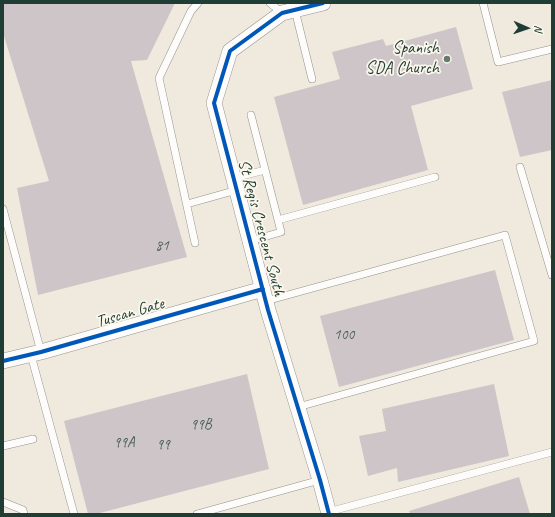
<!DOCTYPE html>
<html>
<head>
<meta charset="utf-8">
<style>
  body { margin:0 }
  #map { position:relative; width:555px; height:517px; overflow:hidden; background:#f0e9de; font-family:Caveat,sans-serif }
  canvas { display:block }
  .frame { position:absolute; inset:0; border:4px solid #1f3d34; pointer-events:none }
  .north { position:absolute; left:507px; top:8px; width:40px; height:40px; -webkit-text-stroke:3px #fbf7ec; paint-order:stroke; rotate:92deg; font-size:11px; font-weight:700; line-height:16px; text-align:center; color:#1f3d34 }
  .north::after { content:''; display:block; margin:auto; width:14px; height:18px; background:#1f3d34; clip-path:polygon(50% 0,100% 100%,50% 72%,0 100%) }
</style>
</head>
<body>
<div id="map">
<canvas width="555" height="517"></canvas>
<div class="frame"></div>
<div class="north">N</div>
</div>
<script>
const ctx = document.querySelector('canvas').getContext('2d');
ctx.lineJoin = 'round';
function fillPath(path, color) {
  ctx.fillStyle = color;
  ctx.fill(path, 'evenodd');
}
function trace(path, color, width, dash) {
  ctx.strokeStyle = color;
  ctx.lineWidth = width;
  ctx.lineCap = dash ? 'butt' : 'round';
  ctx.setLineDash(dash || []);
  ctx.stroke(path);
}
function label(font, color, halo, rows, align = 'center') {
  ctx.font = font + ' Caveat,sans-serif';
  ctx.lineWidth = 3.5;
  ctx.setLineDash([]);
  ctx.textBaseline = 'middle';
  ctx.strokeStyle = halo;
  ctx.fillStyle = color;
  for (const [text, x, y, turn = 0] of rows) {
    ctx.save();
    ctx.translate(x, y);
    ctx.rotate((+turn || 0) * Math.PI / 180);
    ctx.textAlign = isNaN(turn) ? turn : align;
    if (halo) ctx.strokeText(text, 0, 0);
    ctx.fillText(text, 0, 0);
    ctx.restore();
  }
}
fillPath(new Path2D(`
  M3,3H175L147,60L131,61L187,257L38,295L17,188L49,181L3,33Z
  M456,27L473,89L411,106L428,170L303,205L274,97L340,79L332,52L383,39L386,46Z
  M552,80V150L520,157L502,92Z
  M495,270L514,340L339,387L320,316Z
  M247,374L269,469L96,514H88L64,421Z
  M494,384L509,456L398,482L397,468L368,476L359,436L386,431L382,409Z
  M519,477L530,514H410L409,511Z`), '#cec5c9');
const lane = new Path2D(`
  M270,3L282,13
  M483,3L498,62L552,49
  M295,10L312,79
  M251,115L278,220L435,177
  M520,167L552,275
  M234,178L265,170
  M187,204L237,190
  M3,209L41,352
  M250,241L281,232L278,220
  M195,243L159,78L191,11L198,3
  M266,301L505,235L534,341L298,407
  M31,355L74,514
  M3,446L33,439
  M3,502L23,510L24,514
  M328,512L552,452
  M197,514L320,480`);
const street = new Path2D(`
  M323,3L282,13L230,51L214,103L268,310L320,480L329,514
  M3,361L41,352L263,289`);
trace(lane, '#93948d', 8);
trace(street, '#93948d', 16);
trace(lane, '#fdfcfa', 7);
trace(street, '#fdfcfa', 15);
trace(new Path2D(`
  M323,3L282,13L230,51L214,103L268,310L320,480L329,514
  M3,361L41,352L263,289`), '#0057b8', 4);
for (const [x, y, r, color] of [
  [447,59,4,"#687970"]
]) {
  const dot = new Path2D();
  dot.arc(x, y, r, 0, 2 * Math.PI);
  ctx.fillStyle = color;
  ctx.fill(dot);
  trace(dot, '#fbf7ec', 1.5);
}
label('15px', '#4b5f59', null, [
  ["81",162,246],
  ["100",344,335],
  ["99B",201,425],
  ["99A",124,443],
  ["99",163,445]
]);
label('17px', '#1f3d34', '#fbf7ec', [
  ["Spanish",439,49],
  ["SDA Church",439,69]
], 'right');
label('17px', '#1f3d34', '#fbf7ec', [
  ["St Regis Crescent South",261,228,75],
  ["Tuscan Gate",130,313,-16]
]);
</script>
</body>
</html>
